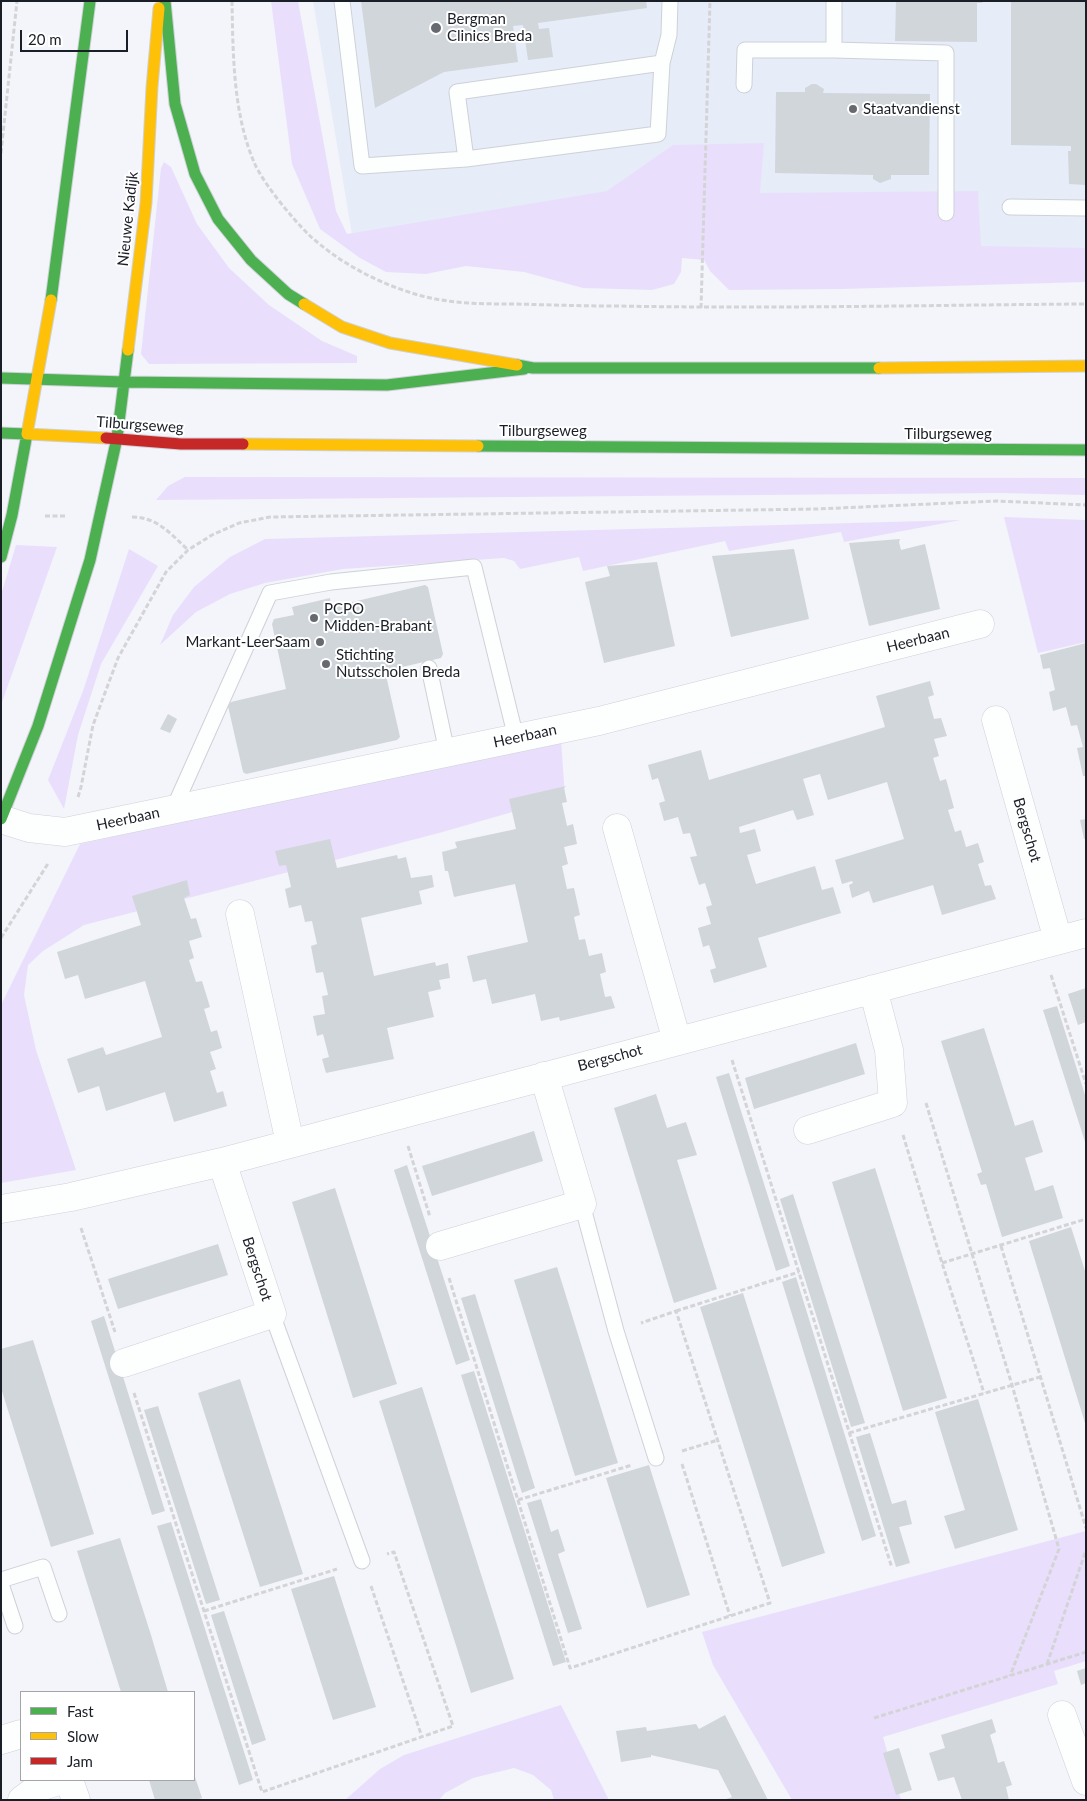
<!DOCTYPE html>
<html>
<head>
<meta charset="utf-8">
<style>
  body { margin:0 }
  #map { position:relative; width:1087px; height:1801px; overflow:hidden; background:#f3f5fa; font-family:Lato,sans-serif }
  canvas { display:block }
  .frame { position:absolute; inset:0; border:2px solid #1a1e26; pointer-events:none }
  .legend { position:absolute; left:20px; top:1691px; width:175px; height:90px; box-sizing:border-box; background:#fff; border:1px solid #a3a5a8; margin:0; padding:6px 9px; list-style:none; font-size:15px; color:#1a1e26 }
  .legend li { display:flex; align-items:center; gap:10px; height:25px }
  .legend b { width:25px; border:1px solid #a3a5a8 }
  .scale { position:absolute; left:20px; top:30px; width:108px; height:22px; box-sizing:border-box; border:2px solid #1a1e26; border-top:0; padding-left:6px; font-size:15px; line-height:18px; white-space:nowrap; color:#1a1e26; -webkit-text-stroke:4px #fff; paint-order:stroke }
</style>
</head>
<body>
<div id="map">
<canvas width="1087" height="1801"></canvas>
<div class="frame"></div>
<ul class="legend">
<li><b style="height:6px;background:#4caf50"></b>Fast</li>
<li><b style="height:6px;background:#ffc107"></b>Slow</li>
<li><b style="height:6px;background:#c62828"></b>Jam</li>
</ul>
<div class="scale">20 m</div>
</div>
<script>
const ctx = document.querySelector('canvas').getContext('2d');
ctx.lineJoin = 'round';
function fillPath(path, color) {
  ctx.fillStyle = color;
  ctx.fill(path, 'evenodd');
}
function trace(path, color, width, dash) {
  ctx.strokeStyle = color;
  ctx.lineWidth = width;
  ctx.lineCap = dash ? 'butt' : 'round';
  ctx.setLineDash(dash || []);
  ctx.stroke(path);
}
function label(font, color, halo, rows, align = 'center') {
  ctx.font = font + ' Lato,sans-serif';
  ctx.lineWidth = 4;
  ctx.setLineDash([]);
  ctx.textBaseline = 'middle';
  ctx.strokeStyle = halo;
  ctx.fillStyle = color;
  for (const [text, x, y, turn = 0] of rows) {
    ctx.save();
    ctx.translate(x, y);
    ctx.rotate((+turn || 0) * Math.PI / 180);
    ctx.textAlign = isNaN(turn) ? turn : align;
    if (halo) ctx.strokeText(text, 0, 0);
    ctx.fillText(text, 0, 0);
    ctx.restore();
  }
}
fillPath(new Path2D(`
  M313,1H1086V249L353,241Z`), '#e6ecf8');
fillPath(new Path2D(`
  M271,1H298L336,211L347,234L607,191L673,145L764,143L760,193L978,191L981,246L1086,248V282L842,289L729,290L710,271L704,260L682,258L681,272L674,284L652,290L583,288L524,272L466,266L426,274L386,272L360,258L320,229L292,164Z
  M164,162L171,167L197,224L229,268L269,305L322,341L357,356V363L149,364L141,354L161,168Z
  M185,477L1086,478V495L1001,493L156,500L168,486Z
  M1004,517L1086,520V642L1038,653Z
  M961,520L844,542L841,532L729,551L725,541L583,571L579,557L520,569L514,561L504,558L343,569L265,583L230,594L196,612L160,645L173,615L194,587L230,557L265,539Z
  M16,545L57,547L1,705V595Z
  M129,549L158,566L101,664L78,735L64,809L48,780L83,691Z
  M561,739L565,797L439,833L84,925L43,951L28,965L24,995L36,1050L76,1170L1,1183V1005L80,844Z
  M1086,1531V1661L1054,1671L1058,1684L883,1737L901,1800H792L713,1665L702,1632Z
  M561,1705L609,1800H554L551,1790L533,1775L514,1768L473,1778L445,1793L439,1800H345L380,1769L404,1755Z`), '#e9dffc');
fillPath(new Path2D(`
  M361,1H646L647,8L538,23L539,29L549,28L553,57L528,60L523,25L513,26L518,62L444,72L375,108Z
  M896,1H983L982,3H977V42L895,41Z
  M1011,1H1086V185L1069,184L1068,151H1071V146L1011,145Z
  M812,84H816L824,89L823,93L930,94L929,175H891V179L880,183L873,179V175L775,173L776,92H805V88Z
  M900,539L899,542L901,550L925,544L940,609L869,626L849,543Z
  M794,549L809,619L731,637L712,556Z
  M657,562L675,646L604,663L585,582L610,576L607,566Z
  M425,585L428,587L443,654L441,658L385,671L400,737L397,740L246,774L243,772L228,706L231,702L286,689L272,624L274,619L294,615L292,607L330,598L331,607Z
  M1086,643V776H1083L1077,748L1083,747L1077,725L1071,726L1066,707L1053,711L1049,692L1055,690L1050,668L1043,669L1040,655Z
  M930,681L934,695L928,697L934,719L941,718L947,736L934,739L939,756L933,758L940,781L946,779L954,808L948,810L955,832L961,830L966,847L978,843L984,862L978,864L985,886L991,885L996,899L942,915L933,885L873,903L869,891L852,898L849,885L853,883L852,881L842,884L835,860L904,839L887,782L828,800L820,774L806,778L803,779L814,815L797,820L793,810L739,827L740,833L755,829L761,851L747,855L756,884L815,866L822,890L833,887L841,913L758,938L767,967L714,983L710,970L716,968L711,951L709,945L703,947L698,928L711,924L706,907L712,905L705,883L699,885L690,857L697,856L690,833L683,834L678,817L664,821L659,803L665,801L658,778L652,780L648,765L701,750L709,780L885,727L876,696Z
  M168,714L177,719L170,733L160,729Z
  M566,786L564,788L567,802L562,803L567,826L573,824L577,844L564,847L568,864L562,866L567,889L574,888L580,915L574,917L579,940L585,939L589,956L602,953L606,972L600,974L605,997L611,996L615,1008L560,1021L559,1017L541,1021L535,994L492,1004L486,979L473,982L467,956L528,942L515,884L454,897L448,871H445L442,852L457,848L455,842L516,829L509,799Z
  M1086,819V839H1084L1080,820Z
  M330,839L337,868L397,855L398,859L406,857L411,878L432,875L434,887L419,891L422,904L361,918L374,976L435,962L436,966L448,963L450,978L439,980L441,989L428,992L434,1017L387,1028L394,1059L326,1073L322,1059L329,1057L323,1034L317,1036L313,1016L325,1014L322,996L328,995L323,972L316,973L311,946L317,944L312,921L305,922L301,905L289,908L285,889L291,887L290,882L286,865L279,866L275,851Z
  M187,880L190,895L184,898L191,919L196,918L202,937L189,941L194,958L189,960L196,982L202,981L210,1007L204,1009L211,1032L217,1030L222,1048L210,1052L216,1069L210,1071L217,1093L223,1091L227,1106L174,1122L165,1092L106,1111L99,1086L78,1093L67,1059L103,1047L106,1055L162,1037L145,981L85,999L78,975L65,979L57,952L141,925L132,896Z
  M1086,988V1022L1078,1025L1068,994Z
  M1057,1006L1086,1098V1145L1043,1010Z
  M984,1028L1015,1126L1033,1120L1043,1152L1025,1158L1035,1191L1053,1185L1063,1218L1002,1237L986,1184L981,1185L977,1174L982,1172L941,1041Z
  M856,1043L865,1074L754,1109L745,1078Z
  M729,1073L790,1266L776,1271L716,1077Z
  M656,1094L667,1128L686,1122L697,1155L677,1160L717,1289L674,1303L614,1108Z
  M534,1131L543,1161L432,1196L422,1166Z
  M407,1165L470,1360L456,1365L394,1170Z
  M875,1168L947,1398L903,1411L832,1182Z
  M335,1188L397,1384L353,1398L292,1202Z
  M793,1194L865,1423L851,1427L780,1199Z
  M1071,1227L1086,1274L1085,1423L1029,1241Z
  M218,1244L228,1275L118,1309L108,1279Z
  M557,1267L618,1463L575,1476L514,1280Z
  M796,1277L876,1536L862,1541L782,1282Z
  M743,1293L825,1553L782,1567L700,1307Z
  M475,1294L535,1488L522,1493L461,1298Z
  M104,1316L165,1511L152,1515L91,1321Z
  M33,1340L94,1534L51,1547L1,1388V1349Z
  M474,1371L566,1662L553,1666L461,1375Z
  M240,1379L303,1574L260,1587L198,1393Z
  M422,1387L514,1679L471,1693L379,1401Z
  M978,1399L1018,1530L955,1549L944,1516L965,1510L935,1412Z
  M158,1406L220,1600L206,1604L144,1410Z
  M870,1433L892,1504L906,1500L912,1524L899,1527L910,1563L896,1567L856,1437Z
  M649,1465L690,1595L647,1608L606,1478Z
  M541,1499L551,1532L558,1529L565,1551L558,1554L582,1629L568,1633L527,1503Z
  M171,1522L253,1780L239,1785L157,1526Z
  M120,1538L151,1635L168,1692H121L77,1551Z
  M334,1576L376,1707L333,1720L291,1589Z
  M224,1611L266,1740L252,1745L211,1615Z
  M1086,1668V1683L1081,1685L1077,1671Z
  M725,1715L768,1800H723L732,1797L718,1770L651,1755V1757L621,1762L616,1731L646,1727L647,1731L696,1724L699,1729Z
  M992,1719L996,1732L990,1735L994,1748L998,1763L1004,1761L1012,1785L1006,1787L1009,1800H962L954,1777L938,1781L929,1753L945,1748L941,1735Z
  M899,1748L912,1790L896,1795L883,1753Z
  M194,1774L202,1798L195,1800H155L149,1780H194Z`), '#d1d6db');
const lane = new Path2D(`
  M342,1L362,166L466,159L658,134L662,63L669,35L670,1
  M834,50L946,53V213
  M744,85L745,50H834V1
  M466,159L457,92L662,63
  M1010,207L1086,208
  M429,668L447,752
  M178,808L177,801L270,593L331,582L474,567L516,738
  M582,1204L616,1331L656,1458
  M272,1314L362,1561
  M1,1580L43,1567L59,1614
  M1,1584L15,1626`);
const street = new Path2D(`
  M996,720L1058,940
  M1,819L29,828L65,832L599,721L980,624
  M617,828L677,1041
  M240,914L290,1143
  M808,1130L893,1103L889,1050L873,989
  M1,1209L71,1197L222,1162L1086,933
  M440,1246L582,1204L544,1076
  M124,1363L272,1314L222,1162
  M1062,1715L1086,1781
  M1,1740L21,1734
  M69,1780L76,1800
  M22,1800L39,1787L62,1780`);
const fast = new Path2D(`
  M165,1L175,104L195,174L218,219L251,260L288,294L304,304
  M51,300L90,1
  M517,365L533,368H879
  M1,378L124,382L387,385L524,369
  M1,433L27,434L12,515L1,557
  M478,446L1086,450
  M1,819L38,726L90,560L117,438L128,350`);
const slow = new Path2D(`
  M51,300L27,434L106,438
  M304,304L342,327L390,343L517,365
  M128,350L146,203L152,87L159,8
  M879,368L1086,366
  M243,444L478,446`);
const jam = new Path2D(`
  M106,438L181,444H243`);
trace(lane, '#ced1d7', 17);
trace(street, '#ced1d7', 29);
trace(fast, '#ced1d7', 13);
trace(slow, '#ced1d7', 13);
trace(jam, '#ced1d7', 13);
trace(new Path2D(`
  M232,1C233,54 233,113 254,162C262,182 292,218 308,234C339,263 381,285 422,296C453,304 485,304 517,304C550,305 583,306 617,306C773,309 929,305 1086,304
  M1,153L17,1
  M701,308L710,1
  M45,516H66
  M132,517C157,517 171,534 188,550
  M78,797L81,787L93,725L118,658L166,572L188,550L212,535L239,523L270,517L817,509L997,501L1086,505
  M1,938L49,862
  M1051,975L1086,1084
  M732,1060L892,1568
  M926,1103L1012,1385L1059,1549L1010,1676
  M903,1135L942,1263L984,1393
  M408,1146L430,1217
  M81,1228L115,1332
  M1001,1246L1086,1528
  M942,1263L1086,1219
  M449,1278L570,1668L770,1603L676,1311L641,1323
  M676,1311L799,1272
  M134,1393L262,1792L453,1726L394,1552L387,1554
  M849,1433L1040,1377
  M682,1451L718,1440
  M682,1464L730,1616
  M518,1500L632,1465
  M371,1586L422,1737
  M204,1611L337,1569
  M1047,1664L1086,1550
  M874,1718L1086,1652`), '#d4d4d7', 3, [5, 2.5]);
trace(lane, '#fdfefe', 15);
trace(street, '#fdfefe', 28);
trace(fast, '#4caf50', 11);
trace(slow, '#ffc107', 11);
trace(jam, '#c62828', 11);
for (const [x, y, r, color] of [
  [436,28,6,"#666970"],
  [853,109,5,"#666970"],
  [314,618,5,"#666970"],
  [320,642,5,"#666970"],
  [326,664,5,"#666970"]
]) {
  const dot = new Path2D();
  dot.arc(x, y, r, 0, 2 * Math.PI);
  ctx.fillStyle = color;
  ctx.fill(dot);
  trace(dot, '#fff', 2);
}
label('15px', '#1a1e26', '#fff', [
  ["Bergman",447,19],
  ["Clinics Breda",447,36],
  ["Staatvandienst",863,109],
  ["PCPO",324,609],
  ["Midden-Brabant",324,626],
  ["Markant-LeerSaam",310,642,"right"],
  ["Stichting",336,655],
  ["Nutsscholen Breda",336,672]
], 'left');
label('15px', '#1a1e26', '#fff', [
  ["Nieuwe Kadijk",128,219,-84],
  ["Tilburgseweg",140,425,4],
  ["Tilburgseweg",543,431],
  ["Tilburgseweg",948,434],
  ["Heerbaan",918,640,-14],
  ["Heerbaan",525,736,-12],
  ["Heerbaan",128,819,-12],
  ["Bergschot",1027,830,74],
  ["Bergschot",610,1058,-15],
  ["Bergschot",257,1269,72]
]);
</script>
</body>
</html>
